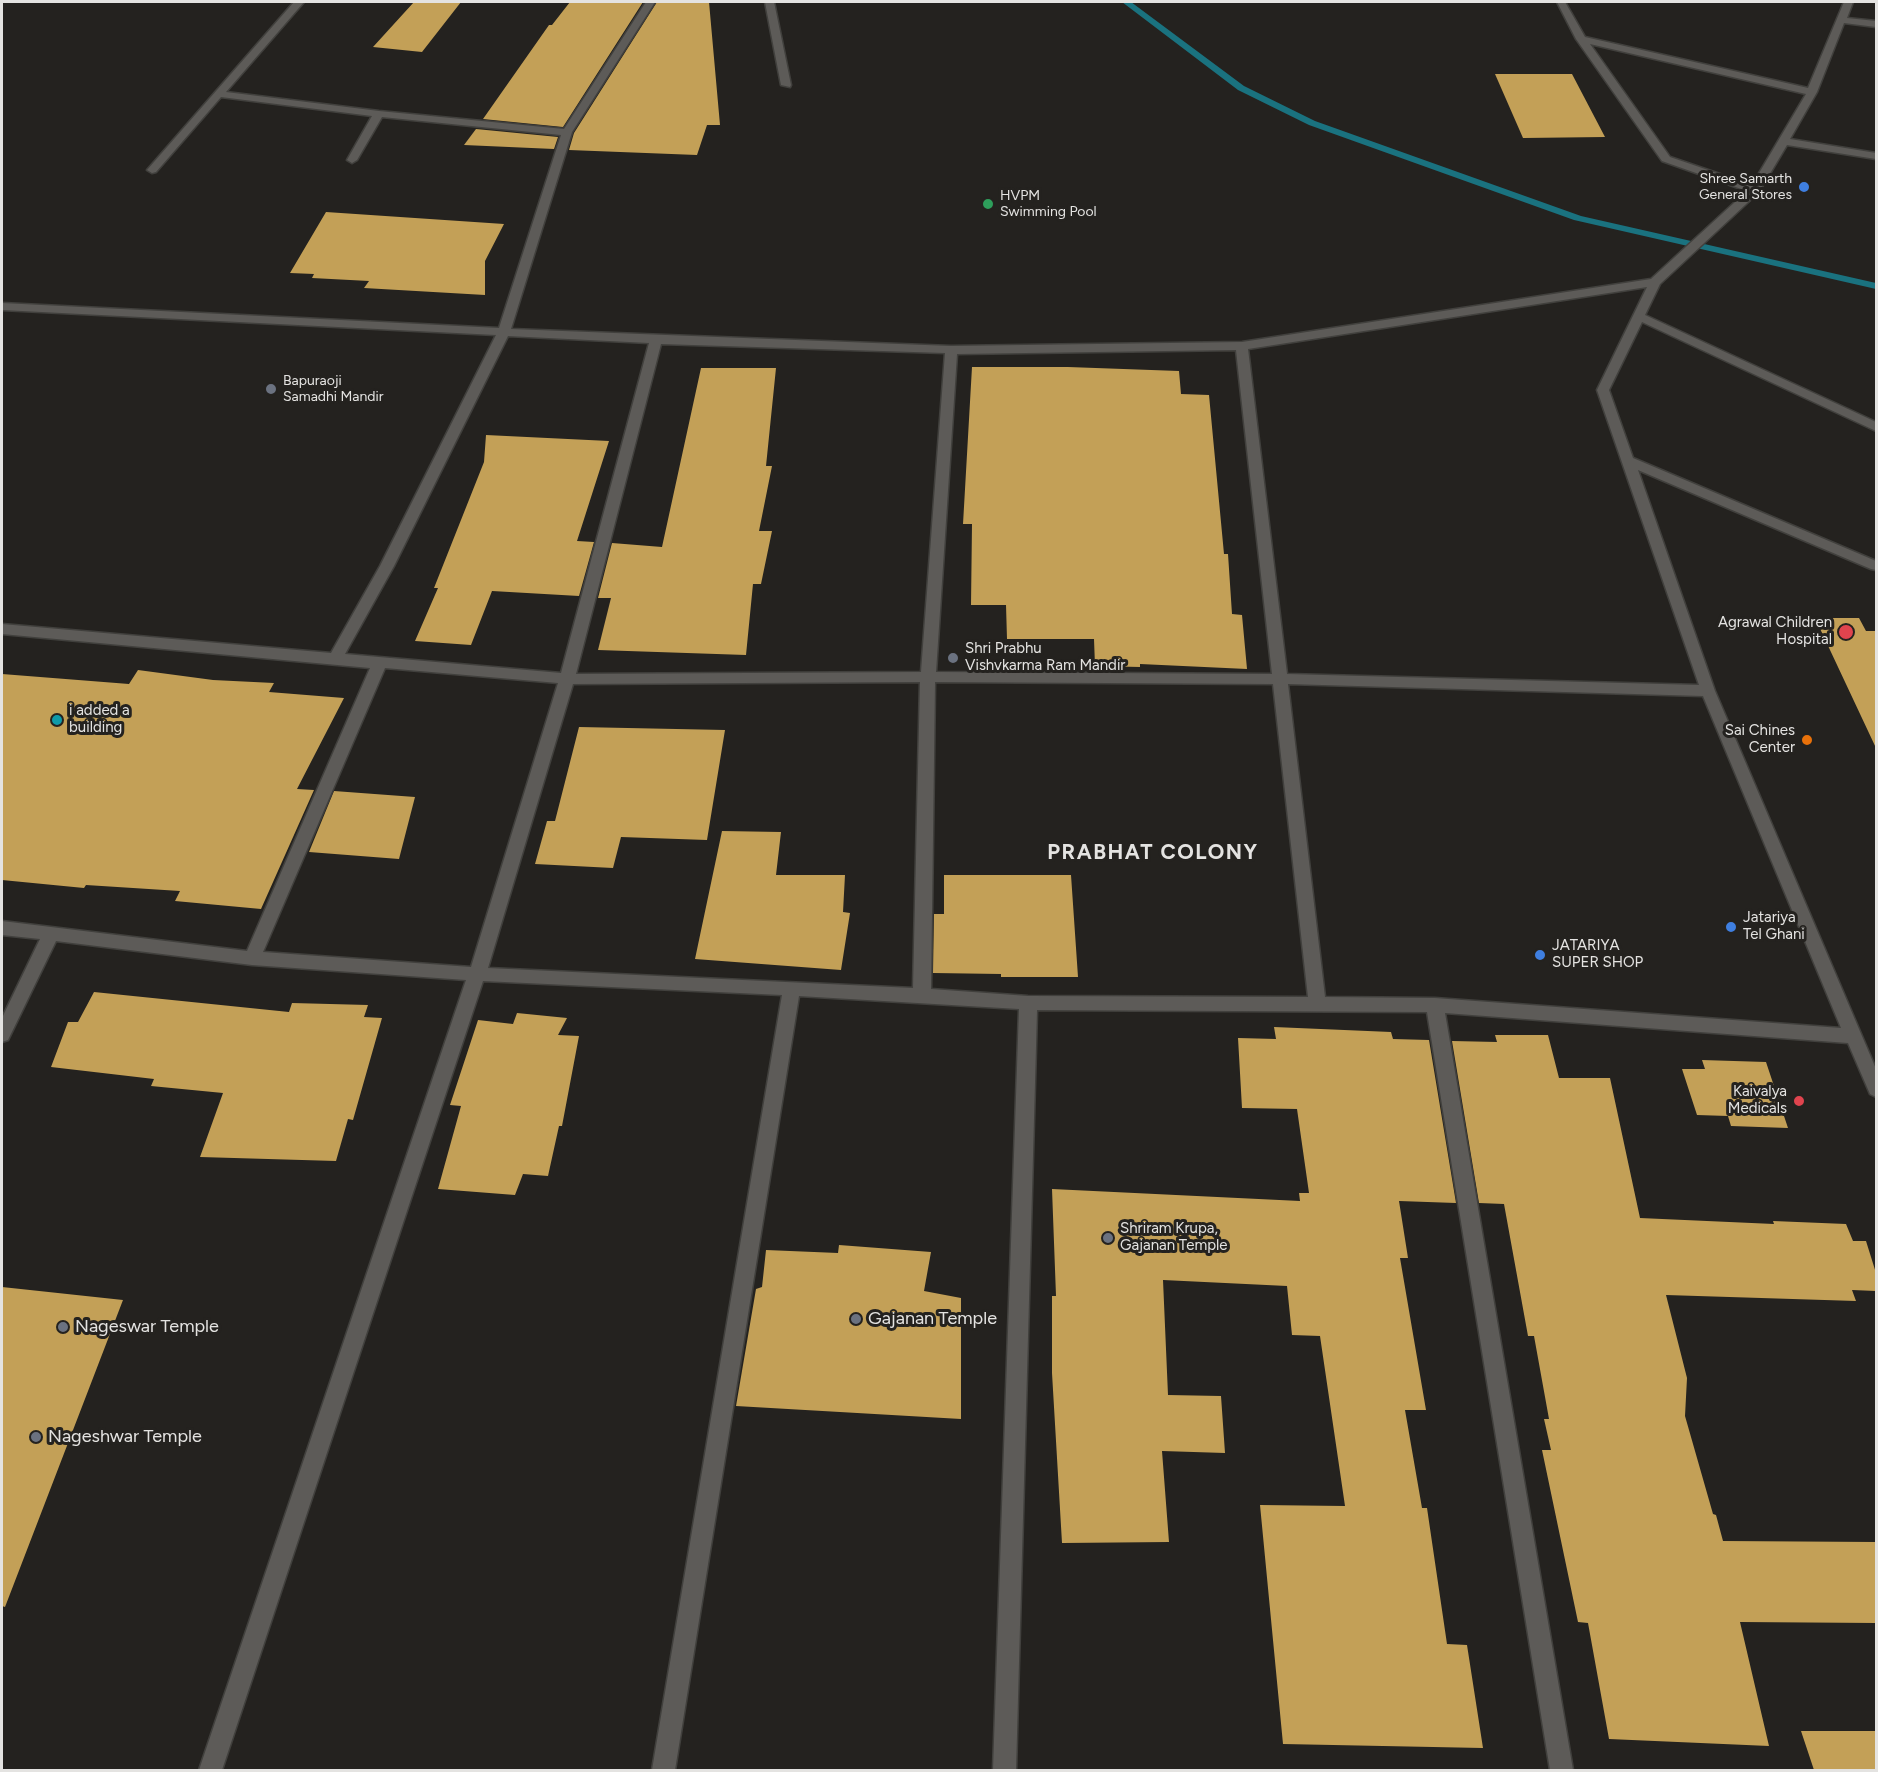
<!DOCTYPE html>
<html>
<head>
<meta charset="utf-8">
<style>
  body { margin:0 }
  #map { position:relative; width:1878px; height:1772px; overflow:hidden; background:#24221f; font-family:Figtree,sans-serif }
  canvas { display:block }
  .frame { position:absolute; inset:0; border:3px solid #e4e3e1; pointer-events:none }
</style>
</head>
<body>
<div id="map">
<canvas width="1878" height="1772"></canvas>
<div class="frame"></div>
</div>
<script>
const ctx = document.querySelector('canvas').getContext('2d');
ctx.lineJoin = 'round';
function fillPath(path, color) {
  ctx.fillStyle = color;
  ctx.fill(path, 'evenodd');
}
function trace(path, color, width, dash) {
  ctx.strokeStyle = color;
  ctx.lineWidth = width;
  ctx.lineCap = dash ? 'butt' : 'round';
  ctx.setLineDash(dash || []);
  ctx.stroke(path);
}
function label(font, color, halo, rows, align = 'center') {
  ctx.font = font + ' Figtree,sans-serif';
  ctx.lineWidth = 6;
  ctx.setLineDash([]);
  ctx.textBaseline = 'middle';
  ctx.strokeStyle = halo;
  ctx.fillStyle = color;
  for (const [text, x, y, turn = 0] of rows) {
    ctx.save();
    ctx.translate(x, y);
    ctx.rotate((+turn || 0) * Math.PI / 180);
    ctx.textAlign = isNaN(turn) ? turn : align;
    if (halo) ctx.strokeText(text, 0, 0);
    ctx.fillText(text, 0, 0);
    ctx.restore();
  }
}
fillPath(new Path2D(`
  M1122,2H1131L1244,86L1315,121L1581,216L1876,283V289L1574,220L1309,125L1238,90Z`), '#1a727f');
fillPath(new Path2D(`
  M414,2H461L422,52L373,47Z
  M570,2H643L563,127L483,119L549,25H552Z
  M657,2H709L720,125H707L697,155L569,150L574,133Z
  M1495,74H1572L1605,137L1523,138Z
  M476,129L558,137L554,149L464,145Z
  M326,212L504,224L485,261V295L364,288L369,281L312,278L314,274L290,273Z
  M972,367H1068L1179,371L1181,394L1209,395L1224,554H1228L1232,614L1242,615L1247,669L1140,664V667L1095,666L1094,639H1007L1006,605H971L972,524H963Z
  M701,368H776L766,466H772L759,531H772L761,584H753L746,655L598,650L611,598H598L612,543L662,547Z
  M486,435L609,441L577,541L594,542L579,596L492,591L471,645L415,641L438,588H434L484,462Z
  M1815,618H1859L1866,631H1876V748Z
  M138,670L213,680L274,683L269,692L344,698L297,789L314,790L261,909L175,901L180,891L86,885L84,888L2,880V674L129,684Z
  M579,727L725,730L707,840L621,837L613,868L535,864L547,821H555Z
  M334,791L415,797L399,859L309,852Z
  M722,831L781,832L776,875H845L843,912L850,913L841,970L695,959Z
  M944,875H1071L1078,977H1001V974L933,973L934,914H944Z
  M94,992L289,1012L292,1003L368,1005L364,1017L382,1018L353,1120L348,1119L336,1161L200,1157L223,1093L151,1086L154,1079L51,1067L68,1022H78Z
  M517,1013L567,1018L558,1035L579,1036L562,1126H559L548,1176L523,1174L515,1195L438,1189L461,1106L450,1105L478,1020L513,1024Z
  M1274,1027L1391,1032L1393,1039L1429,1040L1456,1203L1399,1201L1408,1258H1400L1426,1410H1405L1422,1508H1427L1447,1644L1467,1645L1483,1748L1283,1744L1260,1505L1345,1506L1320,1336L1292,1335L1287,1286L1163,1280L1168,1395L1221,1396L1225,1453L1162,1451L1169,1542L1062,1543L1052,1373V1296H1056L1052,1189L1300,1201L1299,1193H1309L1297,1109L1242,1108L1238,1038L1276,1039Z
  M1495,1035H1548L1559,1078H1610L1640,1218L1774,1224L1773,1221L1846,1224L1853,1241H1866L1876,1273V1291L1852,1290L1856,1301L1666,1295L1687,1378L1685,1416L1713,1514L1716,1515L1723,1541L1876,1542V1623L1740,1622L1769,1746L1609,1739L1588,1623L1578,1622L1542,1450H1551L1544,1419H1549L1534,1336H1528L1504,1204L1479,1203L1452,1041L1497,1042Z
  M1702,1060L1766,1062L1788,1128L1731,1126L1728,1116L1697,1115L1682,1069H1705Z
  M839,1245L931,1252L924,1291L961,1298V1419L736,1406L756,1289L762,1287L766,1250L838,1253Z
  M2,1287L123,1300L5,1607L2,1606Z
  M1801,1731H1876V1770H1814Z`), '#c3a057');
const minor = new Path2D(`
  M294,2H304L226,92L379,111L564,129L646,2H655L572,132L511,329L951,346L1242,342L1651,279L1747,191L1662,161L1576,39L1557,2H1565L1585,37L1808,88L1844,2H1853L1847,18L1876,21V27L1844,23L1817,92L1790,139L1876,153V159L1787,145L1759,192L1660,284L1645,315L1876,422V431L1642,322L1609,390L1633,458L1876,561V570L1871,569L1638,470L1715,691L1876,1069V1097L1870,1094L1848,1043L1445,1013L1573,1770H1550L1427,1012L1037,1010L1016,1770H993L1019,1009L799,996L675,1770H652L782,995L483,981L222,1770H199L466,980L252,965L56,941L8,1040L2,1042V1018L40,939L2,935V921L247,951L370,668L2,634V624L331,653L380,566L496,335L2,310V303L499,328L561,135L382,117L357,160L352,163L347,160L372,116L221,97L156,172L152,173L147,170ZM1590,44L1806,94L1752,185L1670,157ZM1647,287L1597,390L1699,685L1287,674L1248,349ZM508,336L649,343L561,673L345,654L394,566ZM661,344L945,353L921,672L576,674ZM1236,350L1272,674L936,672L957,354ZM385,668L558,683L471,967L263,952ZM920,682L913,988L488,968L573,684ZM935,682L1273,684L1308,997L1028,996L931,989ZM1288,684L1703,696L1841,1028L1435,998L1325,997Z
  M765,2H774L791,85L790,87L781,85Z`);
trace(minor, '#41403d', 3);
fillPath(minor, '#5d5b58');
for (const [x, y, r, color] of [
  [1804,187,6,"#3f7fe0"],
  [988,204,6,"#2e9e5b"],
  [271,389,6,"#6b7280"],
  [1846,632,8,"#e0444e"],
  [953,658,6,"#6b7280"],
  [57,720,6,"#0f9aa8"],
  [1807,740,6,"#e8710a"],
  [1731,927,6,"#3f7fe0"],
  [1540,955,6,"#3f7fe0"],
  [1799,1101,6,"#e0444e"],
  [1108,1238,6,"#6b7280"],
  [856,1319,6,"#6b7280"],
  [63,1327,6,"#6b7280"],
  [36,1437,6,"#6b7280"]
]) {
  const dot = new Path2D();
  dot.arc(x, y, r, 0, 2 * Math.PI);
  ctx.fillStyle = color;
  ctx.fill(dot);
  trace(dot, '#24221f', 2);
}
label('14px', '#e4e3e1', '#24221f', [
  ["Shree Samarth",1792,179,"right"],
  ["General Stores",1792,195,"right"],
  ["HVPM",1000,196],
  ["Swimming Pool",1000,212],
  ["Bapuraoji",283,381],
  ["Samadhi Mandir",283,397]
], 'left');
label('15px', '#e4e3e1', '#24221f', [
  ["Agrawal Children",1832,623,"right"],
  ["Hospital",1832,640,"right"],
  ["Shri Prabhu",965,649],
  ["Vishvkarma Ram Mandir",965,666],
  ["i added a",69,711],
  ["building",69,728],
  ["Sai Chines",1795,731,"right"],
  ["Center",1795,748,"right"],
  ["Jatariya",1743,918],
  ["Tel Ghani",1743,935],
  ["JATARIYA",1552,946],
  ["SUPER SHOP",1552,963],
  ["Kaivalya",1787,1092,"right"],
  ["Medicals",1787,1109,"right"],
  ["Shriram Krupa,",1120,1229],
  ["Gajanan Temple",1120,1246]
], 'left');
label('18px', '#e4e3e1', '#24221f', [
  ["Gajanan Temple",868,1319],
  ["Nageswar Temple",75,1327],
  ["Nageshwar Temple",48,1437]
], 'left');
ctx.letterSpacing = '1.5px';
label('bold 21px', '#e4e3e1', '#24221f', [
  ["PRABHAT COLONY",1153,853]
]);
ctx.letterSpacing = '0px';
</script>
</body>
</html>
